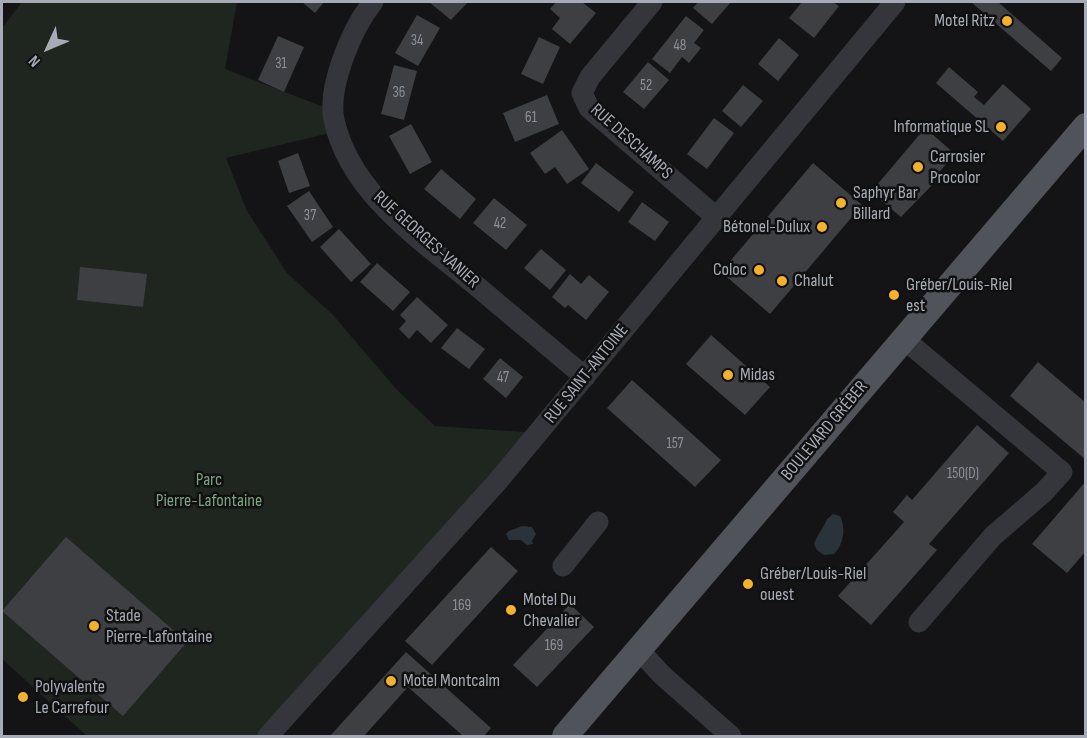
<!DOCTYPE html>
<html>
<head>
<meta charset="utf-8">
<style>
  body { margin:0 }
  #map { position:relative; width:1087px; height:738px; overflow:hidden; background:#141416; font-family:"Sofia Sans Condensed",sans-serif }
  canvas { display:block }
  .frame { position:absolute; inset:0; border:3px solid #a6abb7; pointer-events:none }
  .north { position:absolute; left:18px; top:18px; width:60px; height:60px; -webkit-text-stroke:4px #101011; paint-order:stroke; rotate:226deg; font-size:16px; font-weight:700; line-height:24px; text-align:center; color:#a6abb7 }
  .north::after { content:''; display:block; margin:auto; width:21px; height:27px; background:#a6abb7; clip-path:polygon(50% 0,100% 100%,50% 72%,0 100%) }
</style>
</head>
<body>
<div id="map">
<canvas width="1087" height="738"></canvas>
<div class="frame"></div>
<div class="north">N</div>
</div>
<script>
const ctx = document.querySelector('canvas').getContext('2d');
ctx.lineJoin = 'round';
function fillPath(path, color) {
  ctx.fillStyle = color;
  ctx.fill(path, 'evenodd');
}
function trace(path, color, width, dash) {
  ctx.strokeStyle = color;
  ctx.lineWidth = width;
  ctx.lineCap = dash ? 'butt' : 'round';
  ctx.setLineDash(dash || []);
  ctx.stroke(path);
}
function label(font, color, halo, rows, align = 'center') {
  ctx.font = font + ' "Sofia Sans Condensed",sans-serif';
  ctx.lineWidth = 5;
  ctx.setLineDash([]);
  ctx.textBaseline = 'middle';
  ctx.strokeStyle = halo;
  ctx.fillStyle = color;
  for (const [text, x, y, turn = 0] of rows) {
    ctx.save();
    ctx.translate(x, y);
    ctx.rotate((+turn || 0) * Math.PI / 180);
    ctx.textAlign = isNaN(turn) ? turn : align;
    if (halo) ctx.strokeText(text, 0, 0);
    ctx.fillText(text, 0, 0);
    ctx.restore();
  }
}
fillPath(new Path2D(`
  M22,2H237L225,69L334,111L338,131L226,158L247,211L287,273L333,315L397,390L435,426L539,433L268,736H87L2,659V28Z`), '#1f2620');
fillPath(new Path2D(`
  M833,514L840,516C846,528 844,544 834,554L824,555L817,550L814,544C817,534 824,528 827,519Z
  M522,526L532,527L536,534L532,541L533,544L527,545L521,540H509L506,534L509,531Z`), '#2a333a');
fillPath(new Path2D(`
  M302,2H324L315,13Z
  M429,2H468L451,20Z
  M556,2H582L596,13L570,44L552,29L560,18L550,9Z
  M698,2H731L712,24L693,8Z
  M802,2H833L839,6L814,38L789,18Z
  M971,2H998L1062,58L1051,71Z
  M417,15L440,28L418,66L395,53Z
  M686,16L704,30L694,43L701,48L689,63L682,57L670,73L652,59Z
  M278,36L304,47L284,92L258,80Z
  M539,37L560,47L543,84L521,74Z
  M779,38L799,55L778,81L758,64Z
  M648,62L669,80L644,109L623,92Z
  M394,65L417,71L404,120L381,114Z
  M949,67L978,92L974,97L984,105L1003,84L1031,109L1003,141L936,83Z
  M743,85L763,101L741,127L722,111Z
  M547,95L559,124L515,142L503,113Z
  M714,118L734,133L707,169L687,154Z
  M411,124L432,162L410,174L389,136Z
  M925,128L955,154L933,179L936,181L901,217L871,192Z
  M562,130L589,169L567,184L555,167L545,174L530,153Z
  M298,153L310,186L289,193L278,161Z
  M596,163L634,192L619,212L581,183Z
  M813,163L862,205L770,314L721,272Z
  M441,169L476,199L460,219L424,189Z
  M309,191L333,227L312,242L287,206Z
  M494,198L527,225L506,250L473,223Z
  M642,202L669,222L655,241L628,222Z
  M339,229L371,264L351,282L320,247Z
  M541,249L566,270L550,290L524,268Z
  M377,263L410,292L393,311L360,282Z
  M80,267L147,274L143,307L77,300Z
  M570,274L581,284L589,275L609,292L586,320L568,305L565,308L552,297Z
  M417,297L448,325L431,343L417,330L409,339L399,329L406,321L400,315Z
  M457,328L485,349L469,369L441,348Z
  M711,335L770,387L745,415L686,364Z
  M500,358L523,377L506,398L483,379Z
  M1038,362L1086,403V460L1010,396Z
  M632,380L721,460L695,487L607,408Z
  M977,425L1009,453L929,544L937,550L871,625L838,596L904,522L893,512L907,495L912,500Z
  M1086,481V551L1067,573L1032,544Z
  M66,537L187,642L123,716L2,611Z
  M491,547L518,571L432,665L405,641Z
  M570,604L594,627L537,687L513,665Z
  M406,652L491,728L484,736H463L408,687L364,736H330Z`), '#3e3f43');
trace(new Path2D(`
  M373,2C352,28 327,87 334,120C350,193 420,239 473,283C511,315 548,346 585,377
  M652,2L590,77L582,93L589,108L716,217
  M904,339L1062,472L1044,492L993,536L919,622
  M563,566L598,522
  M639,650L662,675L731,736
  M268,736L498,481L895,2`), '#35363b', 21);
trace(new Path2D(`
  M565,736L1086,126`), '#51535a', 26);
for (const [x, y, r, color] of [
  [1007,21,6,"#f4b12f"],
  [1001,127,6,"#f4b12f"],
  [918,167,6,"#f4b12f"],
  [841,203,6,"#f4b12f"],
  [822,227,6,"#f4b12f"],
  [759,270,6,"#f4b12f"],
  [782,281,6,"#f4b12f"],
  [894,295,6,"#f4b12f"],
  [728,375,6,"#f4b12f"],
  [748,584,6,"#f4b12f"],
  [511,610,6,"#f4b12f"],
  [94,626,6,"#f4b12f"],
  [391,681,6,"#f4b12f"],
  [23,697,6,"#f4b12f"]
]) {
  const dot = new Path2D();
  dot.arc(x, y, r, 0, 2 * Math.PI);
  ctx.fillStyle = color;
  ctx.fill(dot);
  trace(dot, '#101011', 2);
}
label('15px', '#8c909a', null, [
  ["34",417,41],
  ["48",680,46],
  ["31",281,64],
  ["52",646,86],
  ["36",399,93],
  ["61",531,118],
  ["37",310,216],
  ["42",500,224],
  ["47",503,378],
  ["157",675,444],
  ["150(D)",963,474],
  ["169",462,606],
  ["169",554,646]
]);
label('18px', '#a6abb7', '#101011', [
  ["Motel Ritz",995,21,"right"],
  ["Informatique SL",989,127,"right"],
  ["Carrosier",930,157],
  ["Procolor",930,178],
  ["Saphyr Bar",853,193],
  ["Billard",853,214],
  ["Bétonel-Dulux",810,227,"right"],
  ["Coloc",747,270,"right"],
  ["Chalut",794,281],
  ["Gréber/Louis-Riel",906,285],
  ["est",906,306],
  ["Midas",740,375],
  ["Gréber/Louis-Riel",760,574],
  ["ouest",760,595],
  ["Motel Du",523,600],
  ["Chevalier",523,621],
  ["Stade",106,616],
  ["Pierre-Lafontaine",106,637],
  ["Motel Montcalm",403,681],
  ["Polyvalente",35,687],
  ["Le Carrefour",35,708]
], 'left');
label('18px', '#a6abb7', '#101011', [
  ["RUE DESCHAMPS",631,142,42],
  ["RUE GEORGES-VANIER",426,240,42],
  ["RUE SAINT-ANTOINE",587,374,-51],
  ["BOULEVARD GRÉBER",825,431,-50]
]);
label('18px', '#7da27f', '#101011', [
  ["Parc",209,480],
  ["Pierre-Lafontaine",209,501]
]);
</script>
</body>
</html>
